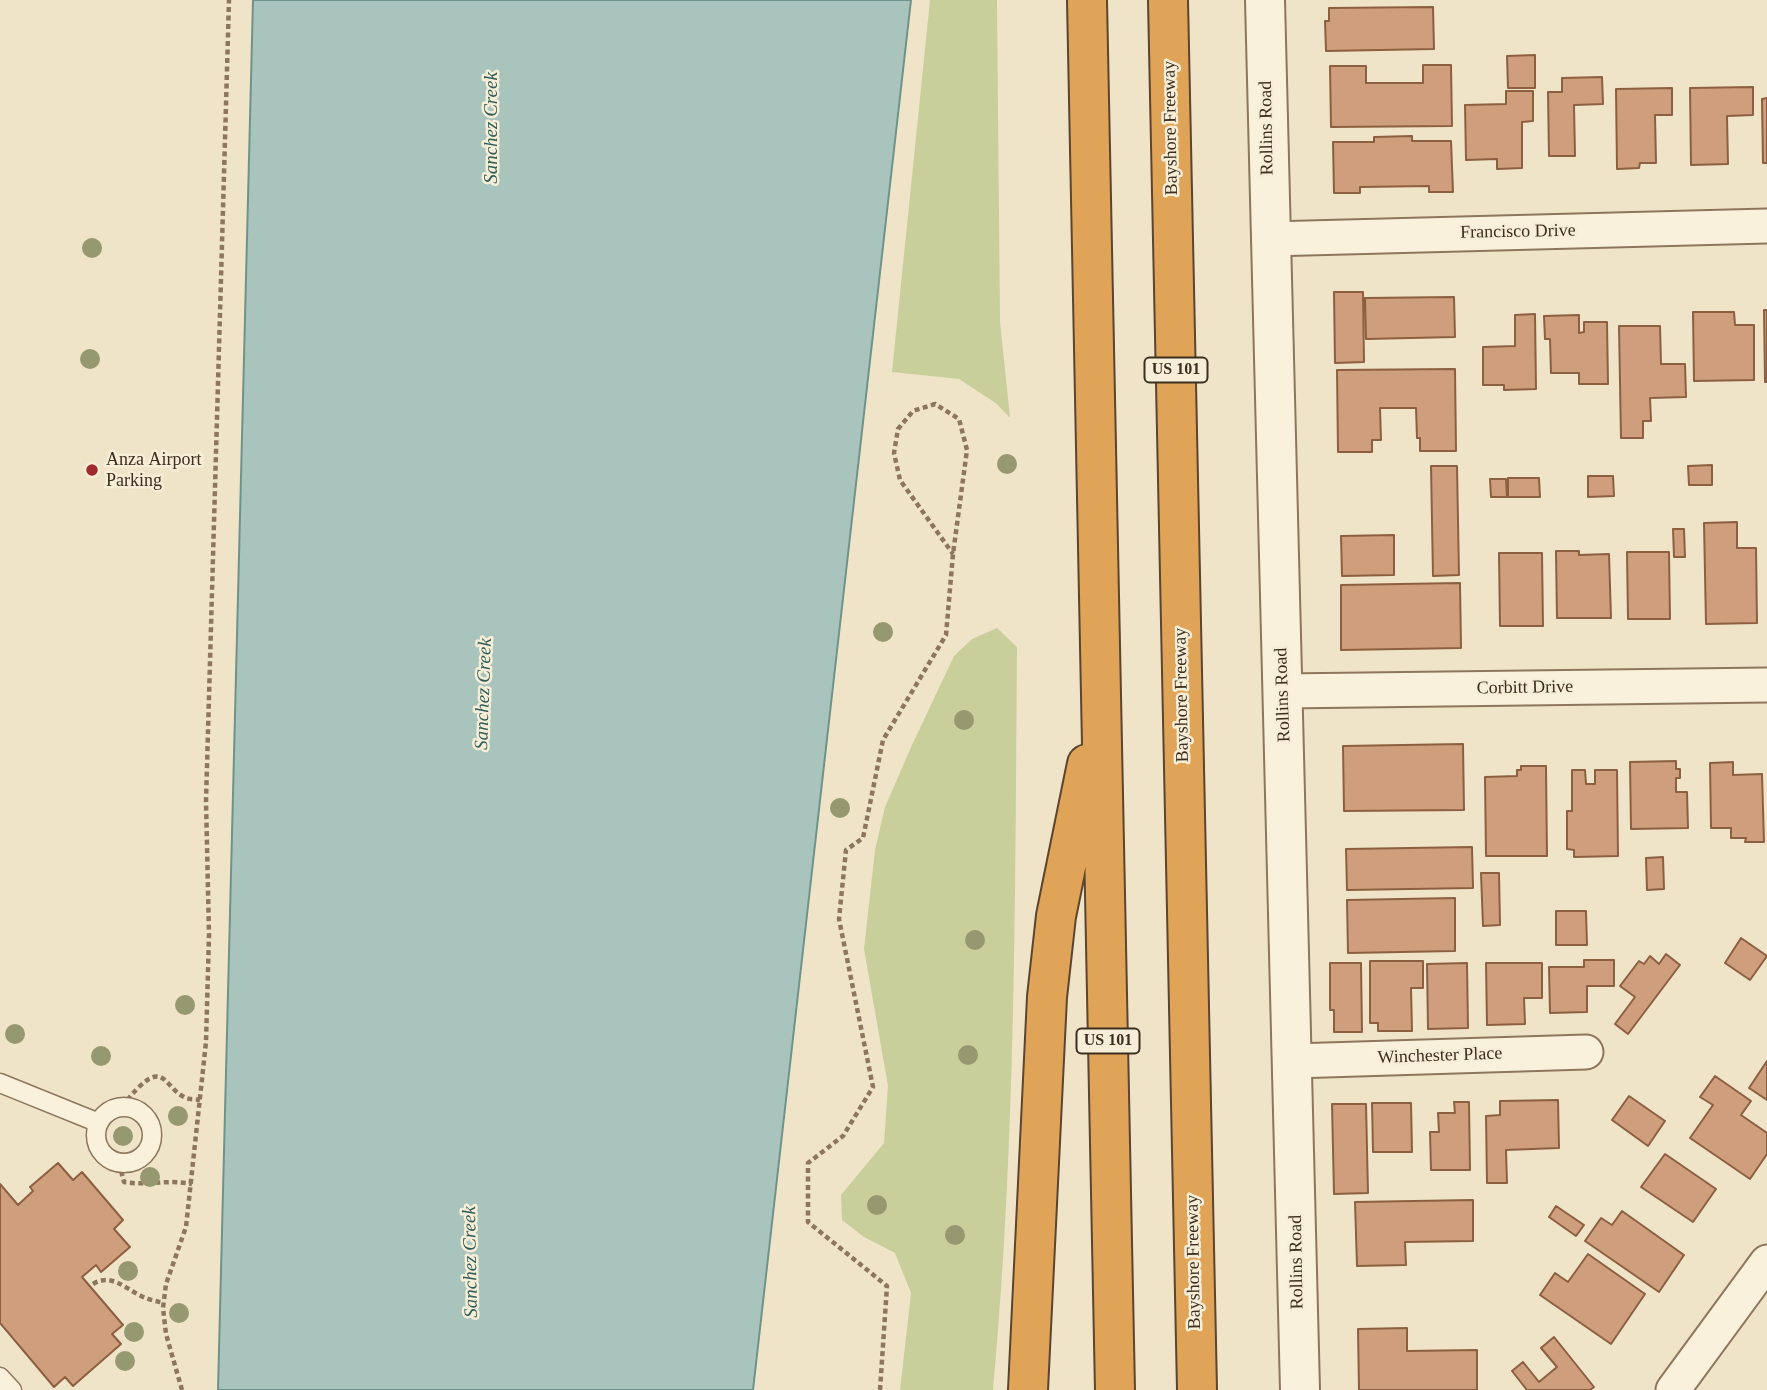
<!DOCTYPE html>
<html>
<head>
<meta charset="utf-8">
<style>
  body { margin:0 }
  canvas { display:block; background:#f0e4c8 }
</style>
</head>
<body>
<canvas width="1767" height="1390"></canvas>
<script>
const ctx = document.querySelector('canvas').getContext('2d');
ctx.lineJoin = 'round';
function fillPath(path, color) {
  ctx.fillStyle = color;
  ctx.fill(path, 'evenodd');
}
function trace(path, color, width, dash) {
  ctx.strokeStyle = color;
  ctx.lineWidth = width;
  ctx.lineCap = dash ? 'butt' : 'round';
  ctx.setLineDash(dash || []);
  ctx.stroke(path);
}
function label(font, color, halo, rows, align = 'center') {
  ctx.font = font + ' Georgia,serif';
  ctx.lineWidth = 5;
  ctx.setLineDash([]);
  ctx.textBaseline = 'middle';
  ctx.strokeStyle = halo;
  ctx.fillStyle = color;
  for (const [text, x, y, turn = 0] of rows) {
    ctx.save();
    ctx.translate(x, y);
    ctx.rotate((+turn || 0) * Math.PI / 180);
    ctx.textAlign = isNaN(turn) ? turn : align;
    if (halo) ctx.strokeText(text, 0, 0);
    ctx.fillText(text, 0, 0);
    ctx.restore();
  }
}
fillPath(new Path2D(`
  M930,0H997L1000,321L1010,418L997,404L959,379L892,372Z
  M997,628L1017,647C1015,895 1016,1143 993,1390H900L911,1293L895,1253L864,1237L842,1220L841,1195L884,1143L888,1086L864,949L875,850L885,807L912,745L954,656L972,639Z`), '#c9cf9b');
const water = new Path2D(`
  M253,0H911L753,1390H218Z`);
fillPath(water, '#a9c4bc');
trace(water, '#6f938a', 2);
const building = new Path2D(`
  M1433,7L1434,49L1326,51L1325,21H1329V8Z
  M1535,55V88H1508L1507,56Z
  M1423,65H1451L1452,126L1331,127L1330,66H1366V83H1423Z
  M1602,77L1603,104L1574,105L1575,156H1549L1548,92H1562V78Z
  M1753,87V115L1727,116L1728,164L1691,165L1690,88Z
  M1672,88V115H1655L1656,163H1640L1639,168L1617,169L1616,89Z
  M1506,91H1533V121L1522,122V168L1497,169V159L1466,160L1465,105L1506,104Z
  M1767,98V163H1763L1762,99Z
  M1412,136V141H1451L1453,192H1429V186L1360,187V193H1334L1333,142H1374V137Z
  M1334,292H1363L1364,362L1335,363Z
  M1454,297L1455,337L1366,339L1365,298Z
  M1764,310H1767V382H1765Z
  M1693,312H1734L1735,325H1754V380L1694,381Z
  M1535,314L1536,389L1504,390V385H1483V347L1515,346V315Z
  M1579,315V333L1584,332V322H1607L1608,384H1579V373H1551L1550,339H1545L1544,316Z
  M1619,326H1660L1661,364H1685L1686,397L1650,398L1651,421H1643V438H1621Z
  M1455,369L1456,451H1420V438H1417L1416,408H1380L1381,440H1372V452H1338L1337,370Z
  M1712,465V485H1689L1688,466Z
  M1431,466H1457L1459,575L1433,576Z
  M1588,476H1613L1614,496L1588,497Z
  M1508,478H1539L1540,497H1508Z
  M1490,479H1506L1507,497H1491Z
  M1737,522V548H1756L1757,623L1706,624L1704,523Z
  M1673,529H1684L1685,557H1674Z
  M1394,535V575L1342,576L1341,536Z
  M1556,551H1579V555L1609,554L1611,618H1557Z
  M1627,552H1669L1670,619H1628Z
  M1499,553H1542L1543,626H1500Z
  M1460,583L1461,648L1341,650V585Z
  M1463,744L1464,810L1344,811L1343,746Z
  M1676,761V769H1680V778H1676V792H1687L1688,828L1631,829L1630,762Z
  M1733,762V775L1762,774L1764,842H1745L1746,838H1731V828H1711L1710,763Z
  M1521,766H1546L1547,856H1486L1485,777L1517,776V770H1521Z
  M1572,770H1585L1586,784H1595V770H1617L1618,856L1574,857V850L1567,849V811H1572Z
  M1472,847L1473,888L1347,890L1346,849Z
  M1663,857L1664,889L1647,890L1646,858Z
  M1481,873H1499L1500,925L1483,926Z
  M1455,898V951L1348,953L1347,900Z
  M1556,911H1586L1587,945H1556Z
  M1741,938L1767,956L1750,980L1725,963Z
  M1666,954L1680,965L1628,1034L1615,1024L1635,997L1620,986L1639,961L1644,964L1650,956L1659,964Z
  M1584,960H1614V986H1587V1012L1550,1013L1549,967H1584Z
  M1370,961H1423V988H1411L1412,1031H1378V1023H1370Z
  M1330,963H1361L1362,1032H1334V1010H1330Z
  M1467,963L1468,1028L1428,1029L1427,964Z
  M1486,963H1542V998H1524L1525,1024L1487,1025Z
  M1767,1061V1100L1749,1088Z
  M1715,1076L1751,1101L1741,1115L1767,1133V1154L1750,1179L1690,1138L1713,1105L1700,1097Z
  M1629,1096L1665,1121L1648,1146L1612,1120Z
  M1558,1100L1559,1148L1506,1150L1507,1183H1487L1486,1116L1500,1115V1101Z
  M1454,1102H1469L1470,1170H1431L1430,1132H1439L1438,1113H1455Z
  M1372,1103H1411L1412,1152H1373Z
  M1332,1104H1366L1368,1193L1334,1194Z
  M1665,1154L1716,1189L1693,1222L1641,1187Z
  M58,1163L73,1180L82,1172L123,1220L114,1229L130,1247L101,1272L96,1265L82,1277L123,1325L112,1334L121,1344L73,1386L65,1377L54,1387L0,1323V1184L18,1205L33,1191L30,1187Z
  M1473,1200V1241L1405,1242L1406,1265L1357,1266L1355,1202Z
  M1556,1206L1584,1225L1576,1236L1549,1217Z
  M1622,1211L1684,1255L1659,1292L1585,1241L1601,1218L1612,1225Z
  M1588,1254L1645,1294L1611,1344L1540,1295L1555,1273L1568,1282Z
  M1407,1328V1351L1477,1350V1390H1359L1358,1329Z
  M1554,1337L1594,1387L1590,1390H1527L1512,1371L1523,1362L1539,1382L1557,1367L1541,1348Z`);
fillPath(building, '#cf9f7d');
trace(building, '#8d5f41', 2);
const service = new Path2D(`
  M0,1083L99,1123
  M96 1135a28 28 0 1 1 56 0a28 28 0 1 1-56 0Z
  M0,1377L12,1390`);
const minor = new Path2D(`
  M1269,239L1767,226
  M1283,691L1767,685
  M1293,1061L1586,1052
  M1673,1390L1767,1262`);
const tertiary = new Path2D(`
  M1265,0L1300,1390`);
const motorway = new Path2D(`
  M1087,0L1115,1390
  M1168,0L1197,1390
  M1028,1390L1047,997L1056,916L1087,764`);
trace(service, '#8d765c', 21);
trace(minor, '#8d765c', 37);
trace(tertiary, '#8d765c', 42);
trace(motorway, '#5b4430', 42);
trace(new Path2D(`
  M123,1107C128,1098 133,1093 140,1086C164,1063 166,1088 184,1097C189,1100 195,1099 200,1100
  M119,1163L124,1182C148,1186 169,1179 192,1184
  M93,1284C111,1273 125,1288 141,1296C149,1300 156,1301 164,1303
  M182,1390L166,1334L163,1308L166,1284L186,1227L206,1042L209,935L206,801L229,0
  M880,1390L887,1286L808,1222V1163L843,1136L873,1087L839,919L846,850L863,838L883,740L946,635L953,554L967,450L959,419L935,404L913,411L898,429L894,453L900,480L953,554`), '#8d765c', 4.5, [5, 3.5]);
trace(service, '#faf1dc', 18);
trace(minor, '#faf1dc', 33);
trace(tertiary, '#faf1dc', 38);
trace(motorway, '#e0a458', 38);
ctx.fillStyle = '#96986f';
for (const [x, y] of [
  [92,248],
  [90,359],
  [1007,464],
  [883,632],
  [964,720],
  [840,808],
  [975,940],
  [185,1005],
  [15,1034],
  [968,1055],
  [101,1056],
  [178,1116],
  [123,1136],
  [150,1177],
  [877,1205],
  [955,1235],
  [128,1271],
  [179,1313],
  [134,1332],
  [125,1361]
]) {
  ctx.beginPath();
  ctx.arc(x, y, 10, 0, 2 * Math.PI);
  ctx.fill();
}
for (const [x, y, r, color] of [
  [92,470,7,"#9e2a2b"]
]) {
  const dot = new Path2D();
  dot.arc(x, y, r, 0, 2 * Math.PI);
  ctx.fillStyle = color;
  ctx.fill(dot);
  trace(dot, '#f7eed8', 2.5);
}
for (const [x, y, w] of [
  [1176,370,63],
  [1108,1041,63]
]) {
  const box = new Path2D();
  box.roundRect(x - w / 2, y - 12.5, w, 25, 5);
  ctx.fillStyle = '#f7eed8';
  ctx.fill(box);
  trace(box, '#3d2e20', 2);
}
label('bold 16px', '#3d2e20', null, [
  ["US 101",1176,370],
  ["US 101",1108,1041]
]);
label('18px', '#3d2e20', '#f7eed8', [
  ["Bayshore Freeway",1171,128,-91],
  ["Rollins Road",1267,128,-91],
  ["Francisco Drive",1518,232,-1],
  ["Corbitt Drive",1525,688,-1],
  ["Bayshore Freeway",1182,695,-91],
  ["Rollins Road",1283,695,-92],
  ["Winchester Place",1440,1056,-2],
  ["Bayshore Freeway",1194,1262,-91],
  ["Rollins Road",1297,1262,-91]
]);
label('18px', '#3d2e20', '#f7eed8', [
  ["Anza Airport",106,460],
  ["Parking",106,481]
], 'left');
label('italic 19px', '#2f5d5a', '#f7eed8', [
  ["Sanchez Creek",492,128,-90],
  ["Sanchez Creek",484,694,-88],
  ["Sanchez Creek",471,1262,-91]
]);
</script>
</body>
</html>
